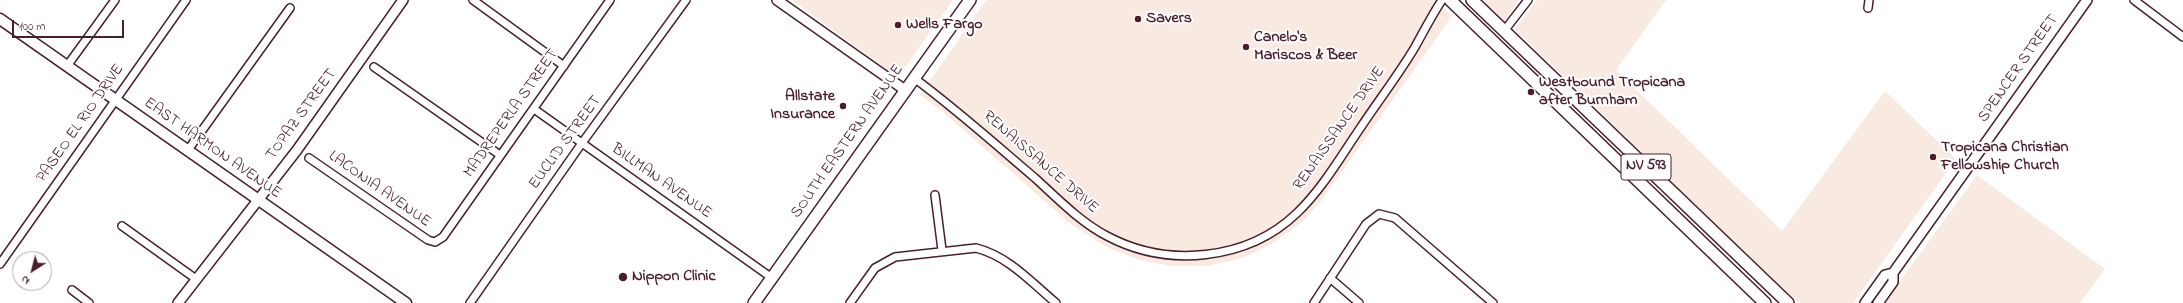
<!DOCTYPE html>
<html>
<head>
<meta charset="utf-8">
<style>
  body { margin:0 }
  #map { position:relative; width:2183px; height:303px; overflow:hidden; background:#fff; font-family:"Indie Flower",sans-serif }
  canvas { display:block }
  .north { position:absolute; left:12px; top:251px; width:40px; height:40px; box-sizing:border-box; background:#fff; border:1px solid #b7a5aa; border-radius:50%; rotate:216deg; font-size:11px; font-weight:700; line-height:16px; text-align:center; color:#4a1f2b }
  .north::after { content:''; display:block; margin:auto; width:14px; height:18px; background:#4a1f2b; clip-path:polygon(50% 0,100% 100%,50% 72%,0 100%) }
  .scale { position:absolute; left:12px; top:20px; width:112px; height:18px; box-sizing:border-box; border:2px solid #4a1f2b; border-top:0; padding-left:5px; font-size:12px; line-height:14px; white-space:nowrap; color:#4a1f2b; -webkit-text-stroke:3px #fff; paint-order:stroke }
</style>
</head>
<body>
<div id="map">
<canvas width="2183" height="303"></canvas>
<div class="north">N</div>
<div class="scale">100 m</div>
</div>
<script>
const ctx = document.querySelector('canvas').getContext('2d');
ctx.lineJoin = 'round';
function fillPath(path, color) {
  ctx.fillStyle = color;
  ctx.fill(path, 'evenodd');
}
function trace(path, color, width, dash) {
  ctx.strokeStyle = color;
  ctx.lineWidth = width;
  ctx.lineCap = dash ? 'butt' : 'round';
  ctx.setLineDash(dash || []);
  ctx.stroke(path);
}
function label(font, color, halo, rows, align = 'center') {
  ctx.font = font + ' "Indie Flower",sans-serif';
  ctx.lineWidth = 4;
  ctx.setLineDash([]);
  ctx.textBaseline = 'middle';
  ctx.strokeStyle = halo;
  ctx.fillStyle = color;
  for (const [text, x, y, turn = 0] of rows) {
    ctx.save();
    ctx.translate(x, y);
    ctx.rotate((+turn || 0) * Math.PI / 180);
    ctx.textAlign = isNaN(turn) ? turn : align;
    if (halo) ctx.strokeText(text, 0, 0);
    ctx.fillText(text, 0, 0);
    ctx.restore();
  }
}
fillPath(new Path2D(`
  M792,0H953L898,77Z
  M986,0H1435L1452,16L1321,201L1303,221L1275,242L1243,258L1207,266H1171L1136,259L1107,247L1073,226L942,111L920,95Z
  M1483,0H1519L1504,21Z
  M1537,0H1666L1616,70L1782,231L1885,91L1956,159L1853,303H1799L1759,267L1515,29Z
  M1977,175L2105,269L2080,303H1884Z`), '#f9eae1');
const minor = new Path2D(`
  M473,0L564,66
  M2134,0L2183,37
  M1868,8L1869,0
  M1504,31L1528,0
  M67,66L115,0
  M374,67L500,155
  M914,78C956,109 995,144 1035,178C1057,198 1080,222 1107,236C1167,268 1247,261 1297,213C1323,188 1341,156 1361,127C1379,100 1399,74 1415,47C1424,31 1432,15 1442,0
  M534,109L772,278
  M188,150L290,8
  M309,158L428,240L435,242L443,237L610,0
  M935,195L942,250
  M122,226L196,279
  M0,264L186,0
  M1330,278L1359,303
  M72,290L89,303
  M470,303L582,143L686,0
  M850,303L875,268L895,257L976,248C1008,256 1031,282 1056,303
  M1314,303L1366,224L1379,214L1395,218L1493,303`);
const tertiary = new Path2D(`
  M777,0L905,90
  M178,303L297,150L403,0
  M1865,303L1885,275L1893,273
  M1878,303L1893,282V273L2087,0`);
const secondary = new Path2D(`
  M0,19L406,303`);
const primary = new Path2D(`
  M1450,0L1765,303
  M1472,0L1788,303
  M754,303L970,0`);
trace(minor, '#4a1f2b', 10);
trace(tertiary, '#4a1f2b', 12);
trace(secondary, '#4a1f2b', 13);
trace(primary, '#4a1f2b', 14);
trace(minor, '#fff', 7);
trace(tertiary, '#fff', 9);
trace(secondary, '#fff', 10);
trace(primary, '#fff', 11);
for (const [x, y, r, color] of [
  [1138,19,4,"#4a1f2b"],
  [898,25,4,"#4a1f2b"],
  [1246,47,4,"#4a1f2b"],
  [1531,92,4,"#4a1f2b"],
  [843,106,4,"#4a1f2b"],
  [1933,157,4,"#4a1f2b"],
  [623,277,5,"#4a1f2b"]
]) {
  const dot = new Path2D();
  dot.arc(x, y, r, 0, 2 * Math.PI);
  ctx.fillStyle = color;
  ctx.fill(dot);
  trace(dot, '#fff', 1.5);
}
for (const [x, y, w] of [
  [1646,167,50]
]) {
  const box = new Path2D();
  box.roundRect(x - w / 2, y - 13, w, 26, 3);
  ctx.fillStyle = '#fff';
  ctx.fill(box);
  trace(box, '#4a1f2b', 1);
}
label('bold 15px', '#4a1f2b', null, [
  ["NV 593",1646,167]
]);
label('bold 16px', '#4a1f2b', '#fff', [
  ["Savers",1146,19],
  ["Wells Fargo",906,25],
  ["Canelo's",1254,38],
  ["Mariscos & Beer",1254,56],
  ["Westbound Tropicana",1539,83],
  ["after Burnham",1539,101],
  ["Allstate",835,97,"right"],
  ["Insurance",835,115,"right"],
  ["Tropicana Christian",1941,148],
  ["Fellowship Church",1941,166],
  ["Nippon Clinic",632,277]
], 'left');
label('16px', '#4a1f2b', '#fff', [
  ["SPENCER STREET",2019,69,-55],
  ["MADREPERLA STREET",512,114,-55],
  ["TOPAZ STREET",302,115,-54],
  ["PASEO EL RIO DRIVE",81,124,-55],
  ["RENAISSANCE DRIVE",1340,129,-55],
  ["SOUTH EASTERN AVENUE",848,142,-55],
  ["EUCLID STREET",566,143,-54],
  ["EAST HARMON AVENUE",212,149,35],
  ["RENAISSANCE DRIVE",1040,163,41],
  ["BILLMAN AVENUE",661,182,35],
  ["LACONIA AVENUE",379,190,35]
]);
</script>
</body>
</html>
